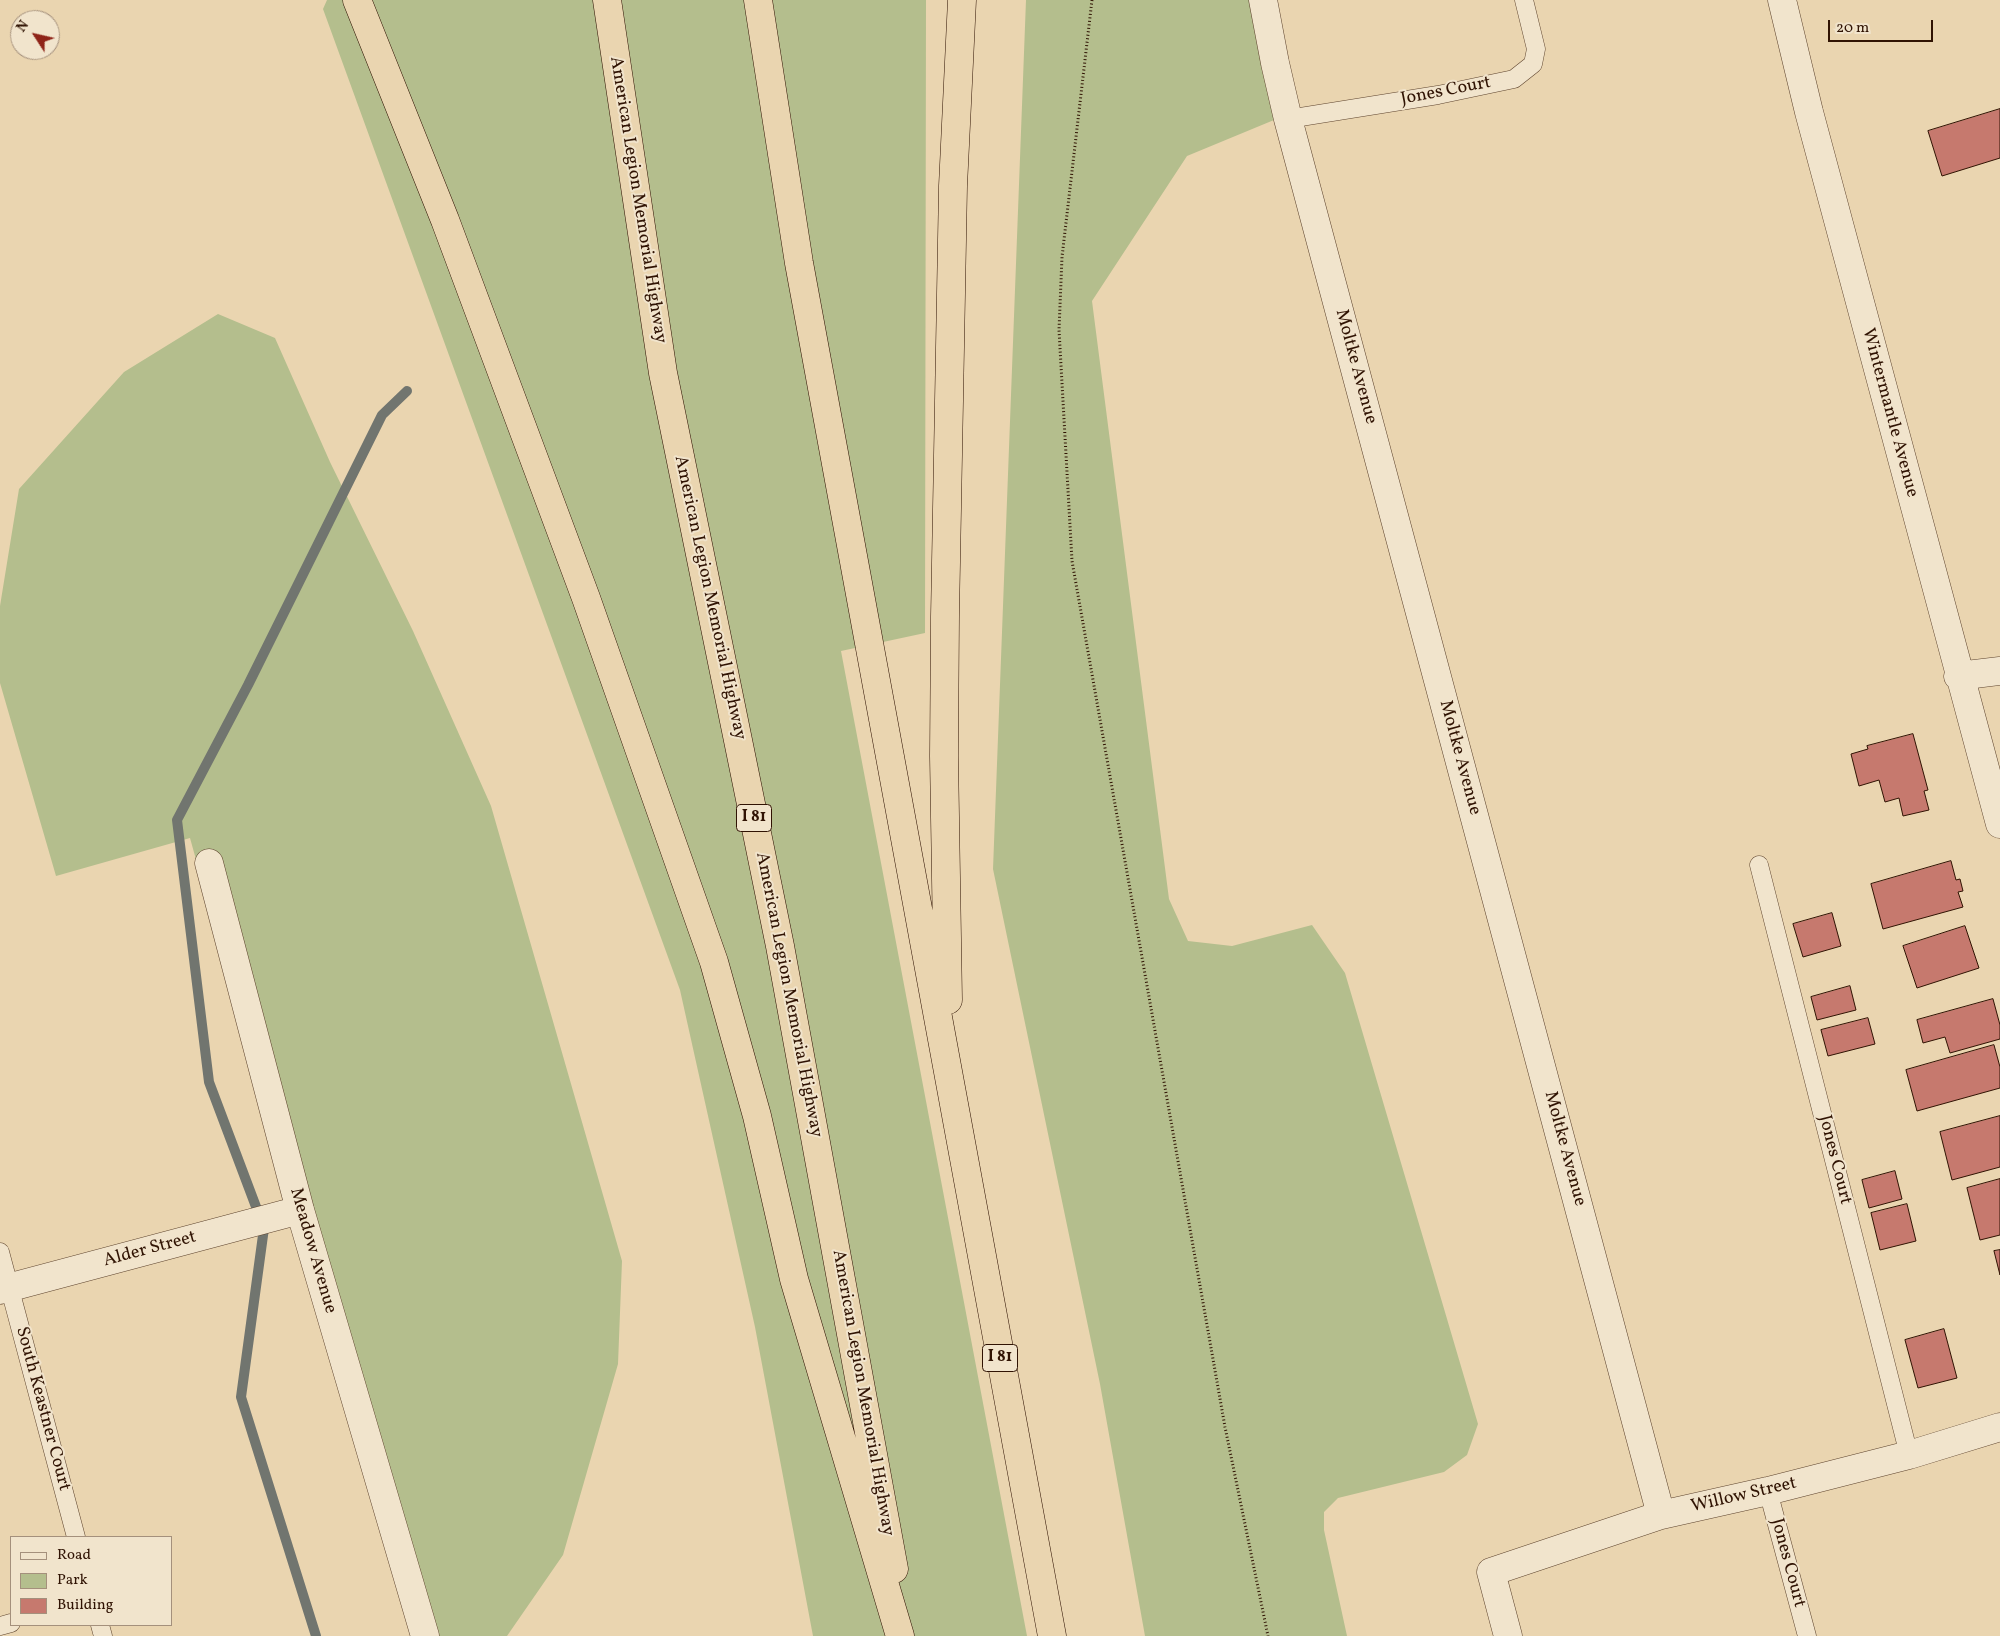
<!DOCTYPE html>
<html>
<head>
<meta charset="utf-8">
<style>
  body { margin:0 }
  #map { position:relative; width:2000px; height:1636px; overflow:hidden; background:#ead5b0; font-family:Vollkorn,serif }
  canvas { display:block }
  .legend { position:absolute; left:10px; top:1536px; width:162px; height:90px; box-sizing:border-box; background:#f1e4cc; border:1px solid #a4907c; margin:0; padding:6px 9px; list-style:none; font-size:15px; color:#301303 }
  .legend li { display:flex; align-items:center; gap:10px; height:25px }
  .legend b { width:25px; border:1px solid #a4907c }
  .north { position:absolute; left:10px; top:10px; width:50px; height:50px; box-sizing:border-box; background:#f1e4cc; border:1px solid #a4907c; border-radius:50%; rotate:305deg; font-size:14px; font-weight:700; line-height:20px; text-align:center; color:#301303 }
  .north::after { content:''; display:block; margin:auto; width:18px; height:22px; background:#8f2418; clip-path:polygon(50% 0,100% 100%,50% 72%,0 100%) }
  .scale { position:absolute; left:1828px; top:20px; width:105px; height:22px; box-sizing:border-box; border:2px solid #301303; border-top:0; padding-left:6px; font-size:15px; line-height:18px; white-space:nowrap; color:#301303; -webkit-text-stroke:4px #f1e4cc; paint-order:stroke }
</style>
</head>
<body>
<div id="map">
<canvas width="2000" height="1636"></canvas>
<ul class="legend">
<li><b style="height:6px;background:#f1e4cc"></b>Road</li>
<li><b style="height:14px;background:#b4be8d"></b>Park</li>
<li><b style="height:14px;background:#c6796e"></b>Building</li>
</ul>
<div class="north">N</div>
<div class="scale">20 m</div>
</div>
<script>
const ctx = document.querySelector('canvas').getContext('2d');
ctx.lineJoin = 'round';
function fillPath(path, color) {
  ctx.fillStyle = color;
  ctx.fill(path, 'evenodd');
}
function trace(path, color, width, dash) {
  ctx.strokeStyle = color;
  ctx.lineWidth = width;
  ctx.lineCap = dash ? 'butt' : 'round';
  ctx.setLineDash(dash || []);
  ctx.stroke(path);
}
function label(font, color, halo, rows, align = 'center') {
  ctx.font = font + ' Vollkorn,serif';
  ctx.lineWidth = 4;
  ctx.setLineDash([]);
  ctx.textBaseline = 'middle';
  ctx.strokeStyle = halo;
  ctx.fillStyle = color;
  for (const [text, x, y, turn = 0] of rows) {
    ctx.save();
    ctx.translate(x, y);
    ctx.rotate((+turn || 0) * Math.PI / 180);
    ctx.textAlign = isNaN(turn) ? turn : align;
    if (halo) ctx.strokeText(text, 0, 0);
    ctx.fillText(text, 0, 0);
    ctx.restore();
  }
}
fillPath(new Path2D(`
  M327,0H926L925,633L841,651L1027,1636H813L755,1327L680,990L323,9Z
  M1026,0H1250L1274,120L1187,156L1092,301L1169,899L1188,941L1232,946L1312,925L1345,973L1478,1424L1467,1455L1444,1472L1338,1498L1324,1512V1530L1347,1636H1145L1100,1384L993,869Z
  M218,314L275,338L330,462L413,631L491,806L622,1261L618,1364L563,1555L507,1636H412L190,838L56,876L0,683V606L19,489L124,372Z`), '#b4be8d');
trace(new Path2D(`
  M316,1636L241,1397L264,1228L209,1082L177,820L248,685L382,415L407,391`), '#71756f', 10);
const building = new Path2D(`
  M2000,109V158L1942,176L1928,131Z
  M1913,734L1928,790L1924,791L1929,810L1903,816L1899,798L1885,802L1879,780L1859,786L1851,754L1868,749L1867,746Z
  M1951,861L1956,880L1960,879L1963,891L1958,892L1963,907L1883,929L1871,884Z
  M1832,913L1841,946L1803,957L1793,924Z
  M1965,926L1979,968L1917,988L1903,946Z
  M1850,986L1856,1010L1817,1020L1811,997Z
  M1993,999L2000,1025V1039L1950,1053L1945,1037L1923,1043L1917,1020Z
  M1868,1018L1875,1044L1828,1056L1821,1030Z
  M1994,1045L2000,1067V1088L1917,1111L1906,1070Z
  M2000,1116V1167L1952,1180L1940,1132Z
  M1895,1171L1902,1199L1869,1208L1862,1180Z
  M2000,1179V1235L1980,1240L1967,1188Z
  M1907,1204L1916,1241L1880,1250L1871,1213Z
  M2000,1250V1275L1994,1251Z
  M1944,1329L1957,1378L1918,1388L1905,1340Z`);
fillPath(building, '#c6796e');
trace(building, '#301303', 1);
const service = new Path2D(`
  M1288,119L1438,95L1514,79L1533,64L1536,49L1524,0
  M1759,865L1909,1455
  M0,1252L76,1537
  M1768,1491L1807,1636
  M100,1625L103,1636
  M0,1626L11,1623`);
const minor = new Path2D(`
  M1263,0L1275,63L1288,119L1661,1515
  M1782,0L1809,112L2000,824
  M1958,676L2000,671
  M209,863L300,1210L425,1636
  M0,1290L300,1210
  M1508,1636L1491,1572L1661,1515L1768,1491L1909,1455L2000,1427`);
const motorway = new Path2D(`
  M357,0L445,220L586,598L714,962L757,1116L794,1279L900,1636
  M607,0L663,373L780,946L894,1569
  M758,0L799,263L1052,1636
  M948,1000L944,756L945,616L953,186L962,0`);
trace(service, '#5e442e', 19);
trace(minor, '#5e442e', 29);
trace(motorway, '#301303', 29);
trace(new Path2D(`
  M1092,0L1062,257L1059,330L1072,561L1225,1427L1268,1636`), '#301303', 3, [1, 2.5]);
trace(service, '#f1e4cc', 18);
trace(minor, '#f1e4cc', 28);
trace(motorway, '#ead5b0', 28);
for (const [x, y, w] of [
  [754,818,35],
  [1000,1358,35]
]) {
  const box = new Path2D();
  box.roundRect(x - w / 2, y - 13.5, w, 27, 4);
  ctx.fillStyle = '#f1e4cc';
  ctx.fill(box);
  trace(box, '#301303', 1);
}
label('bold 16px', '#301303', null, [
  ["I 81",754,818],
  ["I 81",1000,1358]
]);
label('18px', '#301303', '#f1e4cc', [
  ["Jones Court",1446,92,-11],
  ["American Legion Memorial Highway",637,200,81],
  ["Moltke Avenue",1355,367,75],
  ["Wintermantle Avenue",1889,413,75],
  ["American Legion Memorial Highway",709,598,78],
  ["Moltke Avenue",1459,758,75],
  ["American Legion Memorial Highway",788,995,79],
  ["Moltke Avenue",1564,1149,75],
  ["Jones Court",1834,1160,76],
  ["Alder Street",150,1250,-15],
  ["Meadow Avenue",312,1251,74],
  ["American Legion Memorial Highway",862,1393,80],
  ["South Keastner Court",42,1409,75],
  ["Willow Street",1744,1496,-13],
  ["Jones Court",1787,1563,75]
]);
</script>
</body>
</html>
